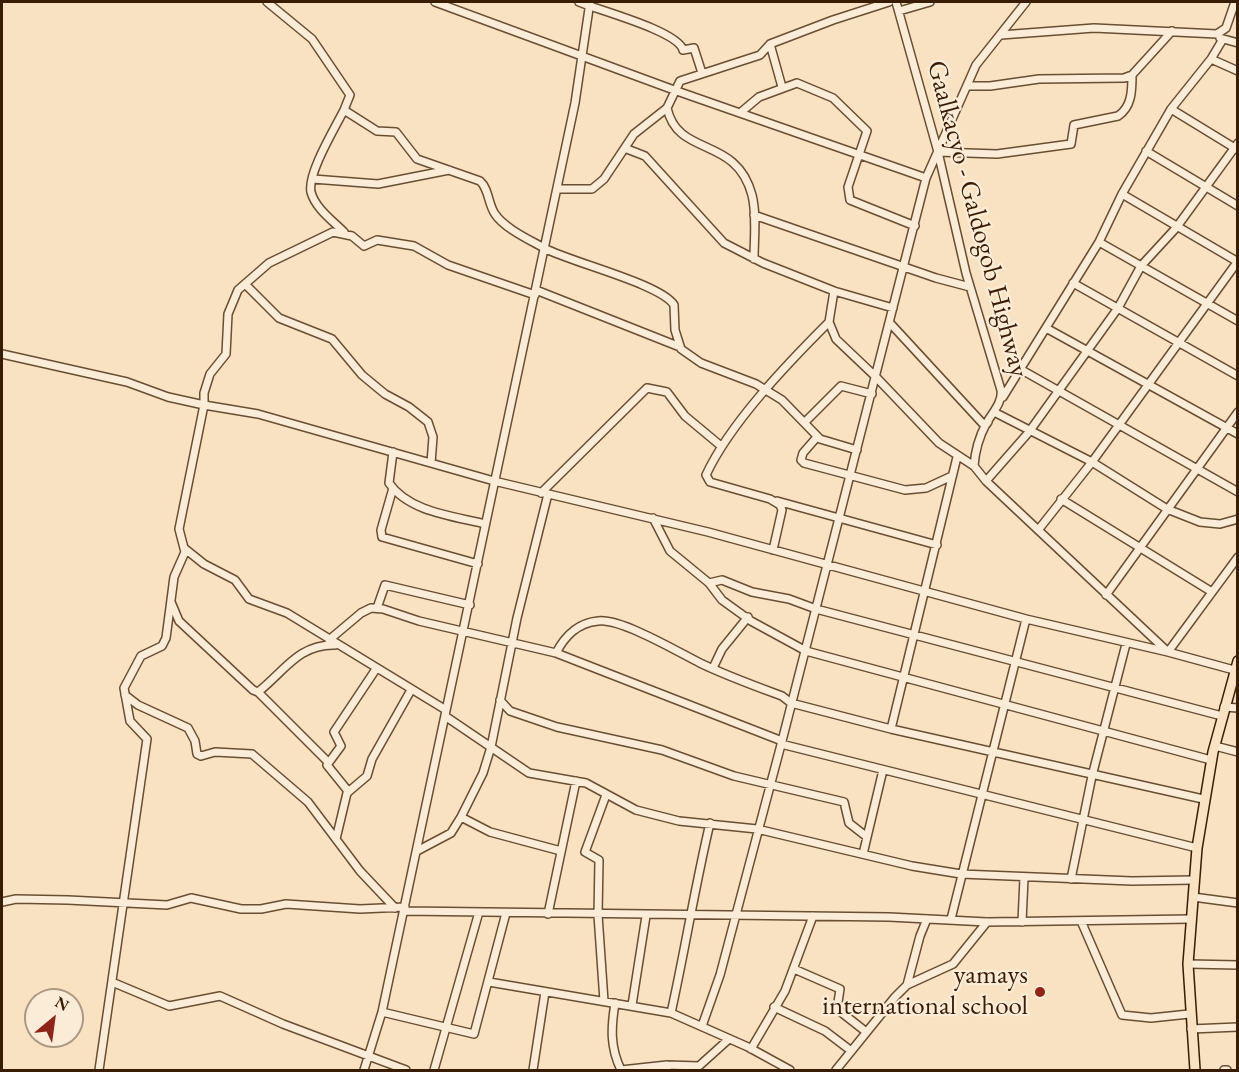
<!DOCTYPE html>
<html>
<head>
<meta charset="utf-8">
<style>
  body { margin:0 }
  #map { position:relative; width:1239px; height:1072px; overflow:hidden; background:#f8e2c1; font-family:"EB Garamond",serif }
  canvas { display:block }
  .frame { position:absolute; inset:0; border:3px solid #391c04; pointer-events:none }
  .north { position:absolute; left:24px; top:988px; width:60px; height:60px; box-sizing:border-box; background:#faecd7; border:2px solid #ad9983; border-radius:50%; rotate:29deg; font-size:16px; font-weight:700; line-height:24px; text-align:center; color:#391c04 }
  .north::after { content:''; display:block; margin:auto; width:21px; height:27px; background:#8f2418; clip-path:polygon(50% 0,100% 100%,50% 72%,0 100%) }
</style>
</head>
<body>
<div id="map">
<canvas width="1239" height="1072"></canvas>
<div class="frame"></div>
<div class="north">N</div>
</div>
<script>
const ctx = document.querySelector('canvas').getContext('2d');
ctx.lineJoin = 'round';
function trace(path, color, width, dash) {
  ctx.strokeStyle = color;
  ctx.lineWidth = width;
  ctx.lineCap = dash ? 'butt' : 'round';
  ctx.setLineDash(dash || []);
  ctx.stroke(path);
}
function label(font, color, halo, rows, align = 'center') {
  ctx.font = font + ' "EB Garamond",serif';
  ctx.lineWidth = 4.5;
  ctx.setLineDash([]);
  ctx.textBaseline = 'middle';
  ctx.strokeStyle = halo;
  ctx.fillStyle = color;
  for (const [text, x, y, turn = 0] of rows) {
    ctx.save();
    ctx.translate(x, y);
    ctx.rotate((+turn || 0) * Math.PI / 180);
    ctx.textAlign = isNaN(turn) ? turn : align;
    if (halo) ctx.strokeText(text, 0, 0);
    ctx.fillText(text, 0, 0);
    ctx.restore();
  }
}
const minor = new Path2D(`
  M267,2L312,39L350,95L344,110L377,131L396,132L417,159L480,181C489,189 488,204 495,214C504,228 530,240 544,248C573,263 661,284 674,305L675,330L681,349L701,363L756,384L782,400L820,439L857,450
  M435,2L674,90L926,178
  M579,2C598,10 678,31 683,50L694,48L702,73
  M896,2L938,152L966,273L1001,390C1003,402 992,413 986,424C979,437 975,452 974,466L986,481L1168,652L1234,670
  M899,11L930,2
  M1001,35L1094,28L1217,34L1226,28L1235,2
  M1220,38L1238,43
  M770,44L782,87
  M1211,59L1238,71
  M967,86H990L1039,79L1124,78L1132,75L1172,31
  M667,108C678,158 736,135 752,195C757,215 754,239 754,259
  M1171,109L1238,150
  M344,110C335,128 307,174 311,192C315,208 333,221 344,232
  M740,113L759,97L797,83L833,98L867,131L848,187L850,200L915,226
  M627,149L645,156L724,243L763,263L834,291L829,322L836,339L876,377L939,443L974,466
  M1146,151L1238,206
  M938,152L997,154L1071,144L1074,125L1118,116C1132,107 1132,90 1132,75
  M313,179L378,184L449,170
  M557,189H592L604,179L634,134L667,108L680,81L760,55L770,44L833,20L889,2
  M1122,194L1238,262
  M754,215L936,278L970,287
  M1099,242L1238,321
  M1073,283L1238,376
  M245,284L279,318L332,339L362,375L385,394L409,407L428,422L433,437L431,463
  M536,290L680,347
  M834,291L893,308
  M890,323L985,426L988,422
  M1046,328L1238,434
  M2,354L127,382L168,397L204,405V393L210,374L226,354L228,314L238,290L269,263L333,232L352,236L364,246L377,240L414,246L448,265L535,295
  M1020,369L1238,492
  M1003,397L1099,242L1122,194L1171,109L1211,59L1223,39
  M994,412L1092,462L1167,509L1200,522L1220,524L1238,519
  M805,422L841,386L872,394
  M817,437L803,453L801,460L804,463L905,490L926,488L952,476
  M393,452L389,483C409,512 453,516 485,524
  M986,481L1029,432L1118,308L1141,266L1176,228L1238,143
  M393,488L381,530L382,537L478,564
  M541,493L647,388L667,392L685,416L721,446
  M548,494L517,618L491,747L483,773L461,817L490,832L561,851
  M1061,499L1212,592
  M777,501L937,545
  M653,518L670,551L709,583L722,600L751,621L806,651L1211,760
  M1039,529L1092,462L1238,261
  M184,548L204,564L235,580L249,599L287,613L446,710
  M773,550L782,510L780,505L770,499L710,482L706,475C730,423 788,363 829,322
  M709,583L722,580L752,592L789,599L816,609L1222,716
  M1106,595L1238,412
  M171,602L179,621L253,690L258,692C284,672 298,644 335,645
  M377,608L385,585L470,605
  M329,640L361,613L371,608L383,609L419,621L556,653L782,741
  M556,653C565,636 577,623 598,621C621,618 678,652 700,663C727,676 755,686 782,696L791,703L891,729L1203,799
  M713,668L722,649L748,617
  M258,692L328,762
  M125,695L138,705L188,728L195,741L197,754L201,756L215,752L252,754L308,802L360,871L395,908
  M500,700L510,711L557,727L662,750L734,776L844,802L849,823L867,837
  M1224,707L1238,708
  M445,716L529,773L586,783L636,810L679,821L757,829L912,866L961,874L1132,881L1194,880
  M891,729L957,457
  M781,744L1197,848
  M1215,746L1238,752
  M348,791L327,765L341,746L334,732L376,669
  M336,839L347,793L367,776L372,759L411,690
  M417,851L451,833L461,817
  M863,854L883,770
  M1071,879L1092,776L1126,644
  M1193,897L1238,903
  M2,902L16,899L68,900L167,905L191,898L241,909H261L286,904L360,909L405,907
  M405,911L889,917L987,922L1191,919
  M548,914L576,781
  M951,919L1026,619
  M1081,921L1122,1015L1151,1018L1189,1014
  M1022,922L1024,878
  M1188,964L1238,965
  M794,969L840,989L837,1009L865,1031
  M112,982L169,1006L220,996L283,1024L406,1070
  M489,982L671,1013L748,1047L790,1070
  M907,985L920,936L927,919
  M604,1001L598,915L599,860L585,852L606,795
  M615,1003C611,1028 610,1047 621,1070
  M632,1005L646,916
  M774,1007L825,1031L850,1050
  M382,1012L474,1034L506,913
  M671,1013C685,950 695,886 710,823
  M702,1026L720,975L782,741L926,178L976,65L1026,2
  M1191,1029L1238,1027
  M751,1049L785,991L813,916
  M99,1070L147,739L130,721L124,688L141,656L162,646L166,638L174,577L185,552L179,529L204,405L258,414L494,481L708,532L1026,619L1168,652L1238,557
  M364,1070L382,1012L575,103L590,2
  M434,1070L479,912
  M533,1070L545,992
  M621,1070L667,1065
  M667,1070V1065L699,1066L729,1039
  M836,1070L895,997L907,985L953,964L987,922
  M1224,1070H1227`);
const major = new Path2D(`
  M1195,1070L1188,964L1197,848L1213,752L1238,661`);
trace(minor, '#694e33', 10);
trace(major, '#391c04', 12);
trace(minor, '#faecd7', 7);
trace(major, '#f8e2c1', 9);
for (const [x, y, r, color] of [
  [1040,992,6,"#8f2418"]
]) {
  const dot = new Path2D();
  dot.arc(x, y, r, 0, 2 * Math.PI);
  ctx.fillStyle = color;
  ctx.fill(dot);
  trace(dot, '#faecd7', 2);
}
label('27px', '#391c04', '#faecd7', [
  ["Gaalkacyo - Galdogob Highway",977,219,75]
]);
label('27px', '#391c04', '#faecd7', [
  ["yamays",1028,976],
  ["international school",1028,1007]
], 'right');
</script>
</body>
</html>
